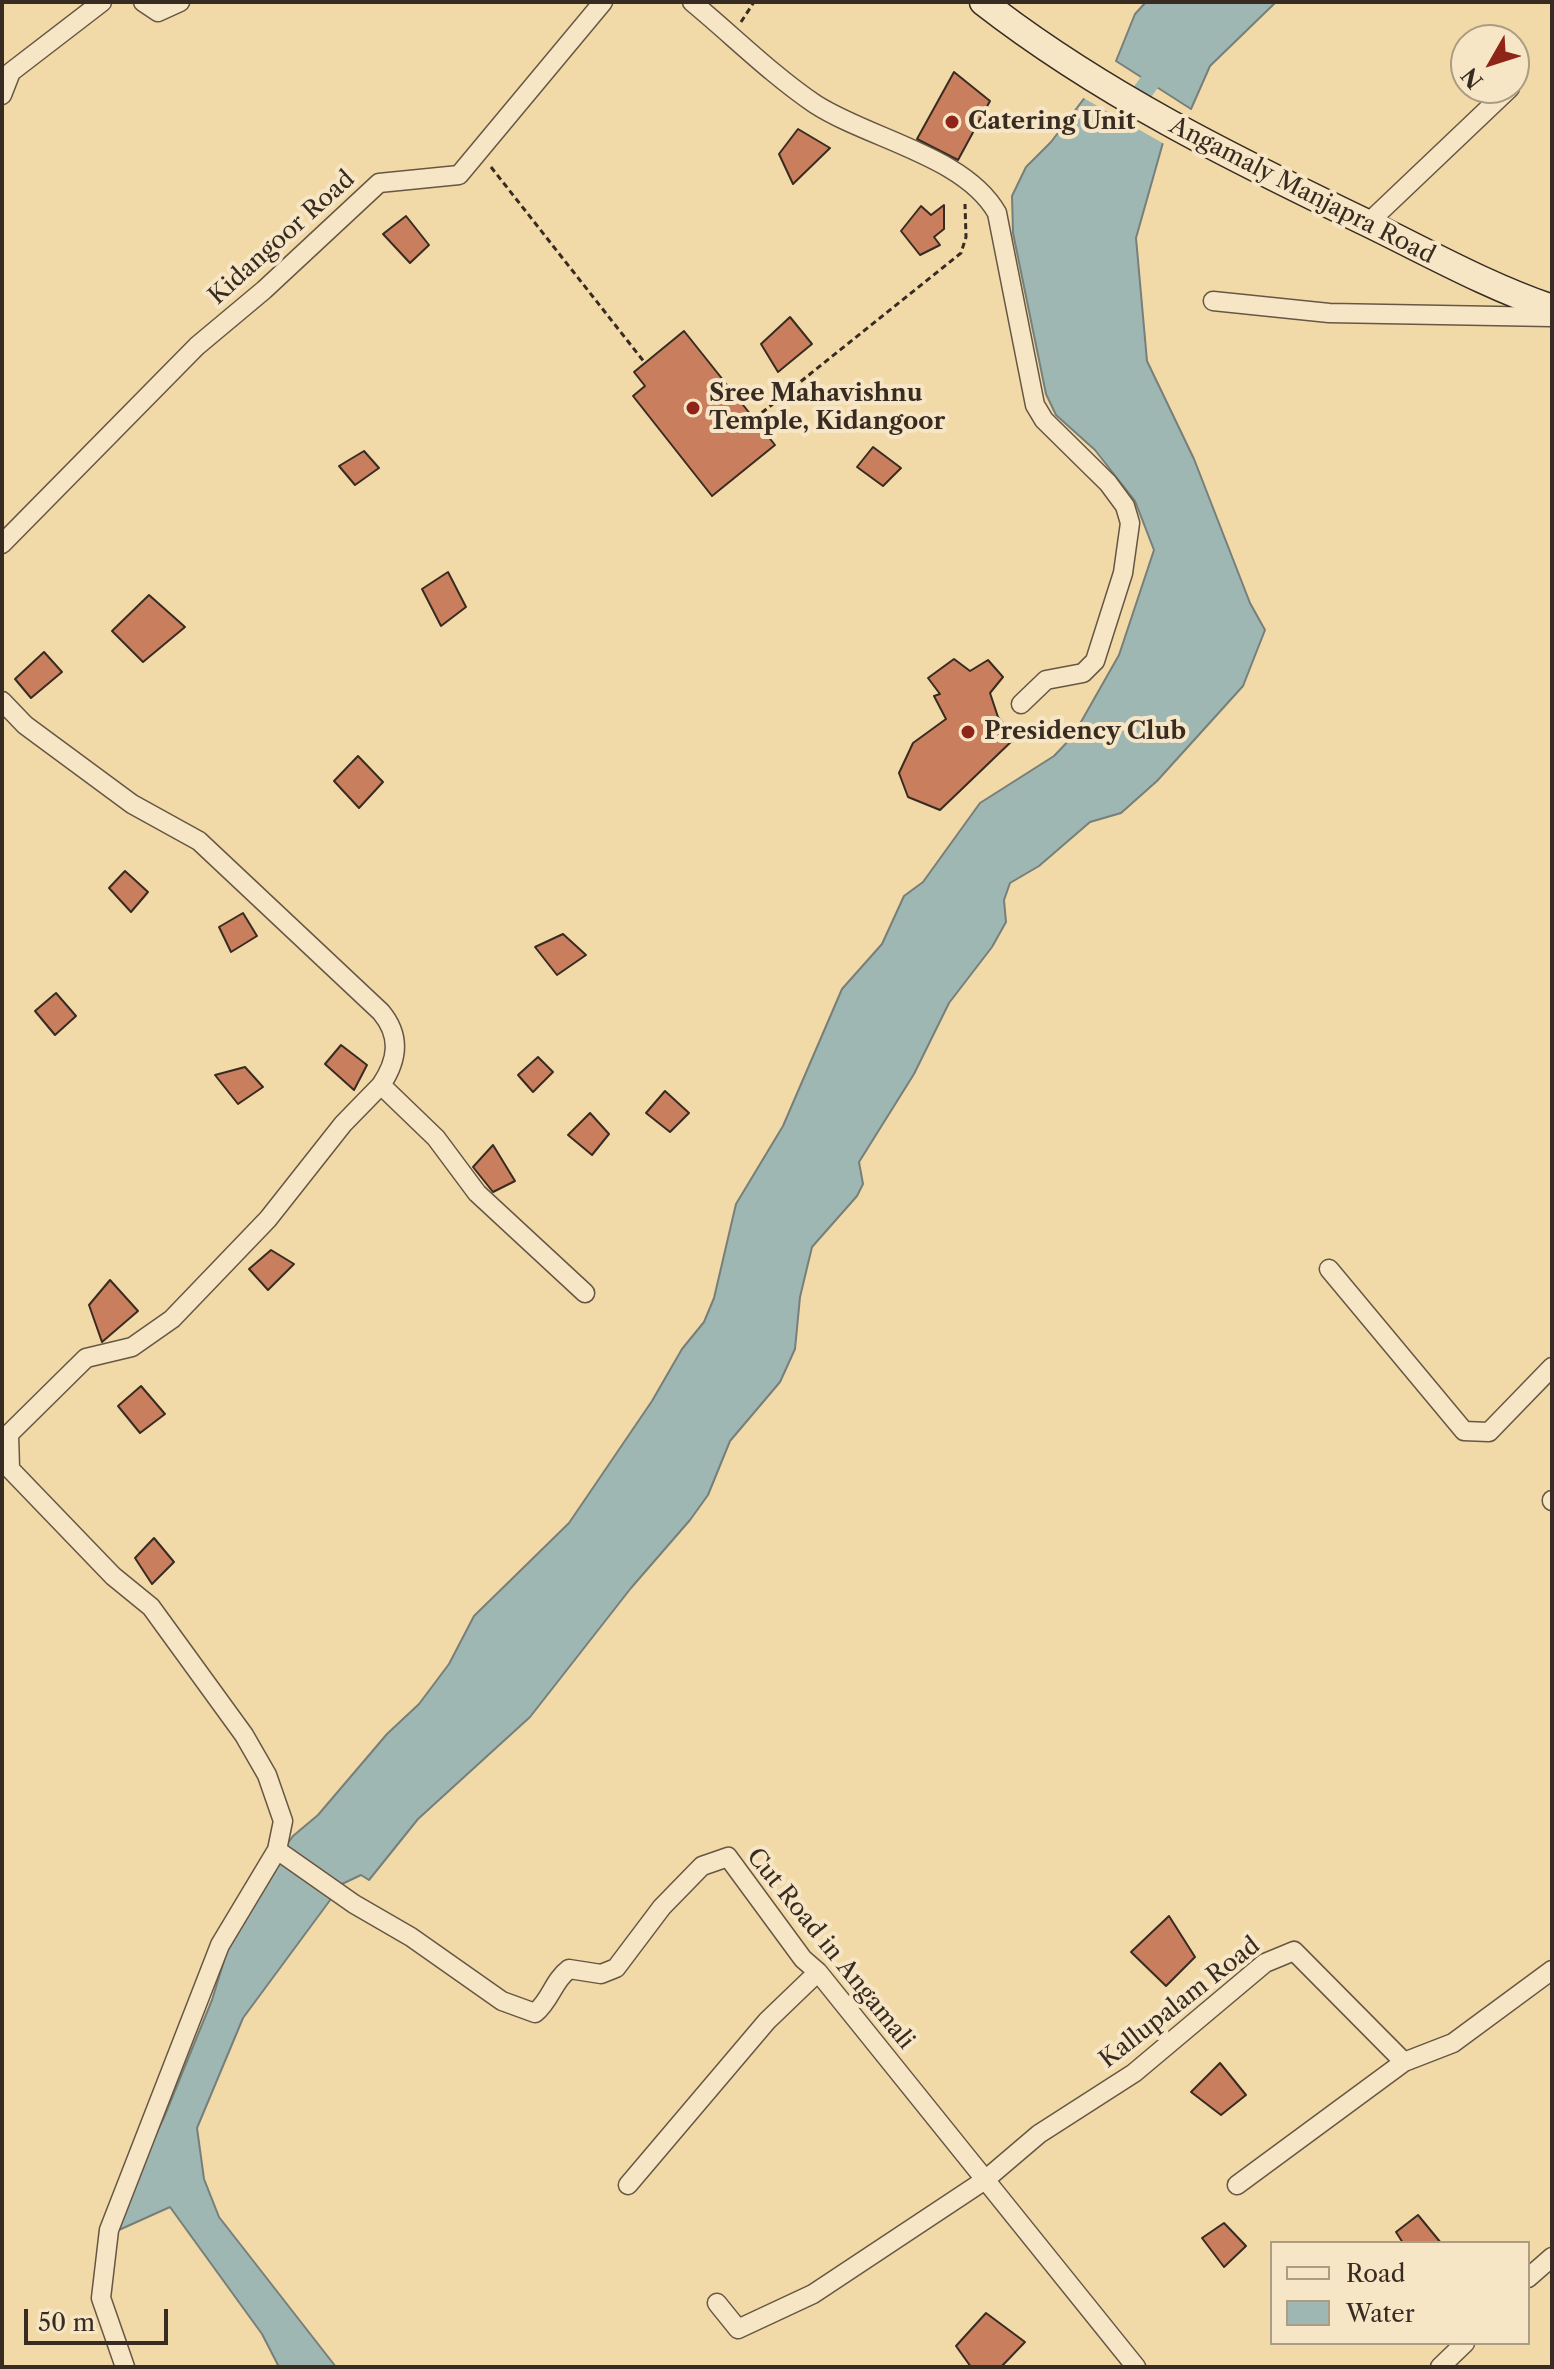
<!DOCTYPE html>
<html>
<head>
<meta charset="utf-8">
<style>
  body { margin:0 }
  #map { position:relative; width:1554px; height:2369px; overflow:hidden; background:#f2d9a8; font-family:"Libre Caslon Text",serif }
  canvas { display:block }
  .frame { position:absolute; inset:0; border:4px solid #382c22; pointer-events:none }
  .legend { position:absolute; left:1270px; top:2241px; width:260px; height:104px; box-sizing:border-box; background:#f7e6c6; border:2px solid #ab9c84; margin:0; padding:10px 14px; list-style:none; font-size:24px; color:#382c22 }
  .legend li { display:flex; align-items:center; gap:16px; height:40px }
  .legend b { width:40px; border:2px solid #ab9c84 }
  .north { position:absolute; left:1450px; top:24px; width:80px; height:80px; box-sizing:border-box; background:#f7e6c6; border:2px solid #ab9c84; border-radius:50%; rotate:231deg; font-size:22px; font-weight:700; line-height:32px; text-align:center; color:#382c22 }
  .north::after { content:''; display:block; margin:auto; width:28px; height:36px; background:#8f2418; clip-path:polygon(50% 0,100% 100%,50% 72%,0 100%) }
  .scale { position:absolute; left:24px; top:2309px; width:144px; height:36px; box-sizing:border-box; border:4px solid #382c22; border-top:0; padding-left:10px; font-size:24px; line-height:28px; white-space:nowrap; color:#382c22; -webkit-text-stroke:6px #f7e6c6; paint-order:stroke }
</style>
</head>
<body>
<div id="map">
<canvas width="1554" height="2369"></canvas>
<div class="frame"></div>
<ul class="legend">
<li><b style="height:10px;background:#f7e6c6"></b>Road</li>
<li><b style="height:22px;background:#9fb7b3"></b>Water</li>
</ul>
<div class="north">N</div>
<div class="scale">50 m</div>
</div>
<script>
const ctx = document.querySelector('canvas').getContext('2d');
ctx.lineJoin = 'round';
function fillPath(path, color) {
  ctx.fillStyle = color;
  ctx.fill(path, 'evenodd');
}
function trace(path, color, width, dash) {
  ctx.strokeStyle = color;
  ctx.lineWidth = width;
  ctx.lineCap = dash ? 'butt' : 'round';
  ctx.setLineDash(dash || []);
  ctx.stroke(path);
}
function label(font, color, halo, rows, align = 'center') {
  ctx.font = font + ' "Libre Caslon Text",serif';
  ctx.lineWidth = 8;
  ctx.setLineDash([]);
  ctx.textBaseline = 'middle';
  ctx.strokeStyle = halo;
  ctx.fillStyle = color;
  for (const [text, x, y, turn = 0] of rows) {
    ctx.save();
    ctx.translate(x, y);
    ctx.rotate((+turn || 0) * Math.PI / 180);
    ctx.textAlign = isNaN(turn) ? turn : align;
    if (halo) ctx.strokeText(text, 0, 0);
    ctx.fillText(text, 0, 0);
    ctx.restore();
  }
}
const water = new Path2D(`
  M1146,2H1276L1210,66L1191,109L1116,61L1135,14Z
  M1089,92L1164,139L1136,238L1147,361L1194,459L1250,603L1265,630L1243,686L1157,781L1121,813L1090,822L1039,866L1010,883L1004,900L1006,922L992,947L949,1003L914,1074L859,1162L863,1184L857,1196L812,1247L800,1297L795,1349L780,1382L730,1441L708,1495L690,1520L631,1588L530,1717L418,1819L369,1880L361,1875L342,1884L243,2018L197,2128L204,2179L219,2217L336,2367H279L262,2334L170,2207L110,2234L165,2115L212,2000L239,1912L293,1836L318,1815L387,1734L419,1704L449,1664L474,1616L569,1523L652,1401L682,1349L704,1322L714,1298L736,1204L783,1126L842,989L882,944L904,896L923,882L980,803L1054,756L1073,736L1119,655L1154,550L1135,501L1095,450L1056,415L1046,394L1013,233L1012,196L1026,167L1051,142Z`);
fillPath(water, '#9fb7b3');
trace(water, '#767f79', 2);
fillPath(new Path2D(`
  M1087,89L1166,136V145L1080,96Z`), '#f2d9a8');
trace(new Path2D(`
  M1127,113L1165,61`), '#9fb7b3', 20);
const building = new Path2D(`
  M954,72L990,101L958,160L917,139Z
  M798,129L830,148L793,184L779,154Z
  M944,205V229L934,237L940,245L920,255L901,231L921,206L931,215Z
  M406,216L429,245L410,263L383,234Z
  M790,317L812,344L778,372L761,344Z
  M684,331L775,445L712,496L633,396L645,386L634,372Z
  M873,447L901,468L883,486L857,467Z
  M364,451L379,468L355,485L339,466Z
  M448,572L466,607L441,626L422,589Z
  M149,595L185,627L143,662L112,631Z
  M44,652L62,672L31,698L15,679Z
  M954,659L970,671L988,660L1003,677L990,693L998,717L1015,738L940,810L908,797L899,773L913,743L946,719L934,696L940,694L928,678Z
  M358,756L383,782L359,808L334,781Z
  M125,871L148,892L131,912L109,888Z
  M243,913L257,936L231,952L219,927Z
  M563,934L586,955L557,975L535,947Z
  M56,993L76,1016L55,1035L35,1011Z
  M341,1045L367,1065L354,1090L325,1064Z
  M538,1057L553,1072L533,1092L518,1075Z
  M245,1067L263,1087L238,1104L215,1075Z
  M665,1091L689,1113L670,1132L646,1113Z
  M590,1113L609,1134L592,1155L568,1135Z
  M493,1145L515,1181L493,1192L473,1167Z
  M271,1250L294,1264L268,1290L249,1269Z
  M110,1280L138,1311L102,1342L89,1305Z
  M141,1386L165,1414L140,1433L118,1406Z
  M154,1538L174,1562L152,1584L135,1558Z
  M1169,1916L1195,1957L1166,1986L1131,1952Z
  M1220,2063L1246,2095L1221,2115L1191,2092Z
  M1418,2215L1441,2243H1403L1396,2232Z
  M1224,2223L1246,2246L1224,2267L1202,2238Z
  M986,2313L1025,2342L1001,2367H971L956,2346Z`);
fillPath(building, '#c97e5d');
trace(building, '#382c22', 2);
const street = new Path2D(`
  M143,2L158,12L180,2
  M692,2C732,35 772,75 815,104C869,139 965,156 997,213L1035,405L1044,420L1108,483L1125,506L1130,523L1123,573L1095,661L1083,673L1046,680L1021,704
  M2,95L11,72L102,2
  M1368,223L1510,88
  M1213,301L1329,313L1552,317
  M2,544L197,346L264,290L379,183L459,175L603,2
  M2,701L25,725L132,804L199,841L381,1012C401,1036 398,1060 381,1085L436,1138L477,1193L585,1293
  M1329,1269L1464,1431L1489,1432L1552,1367
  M1552,1500V1501
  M277,1850L354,1904L411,1937L502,2001L535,2013C551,2000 553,1981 569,1969L601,1974L616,1968L662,1907L702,1866L728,1857L803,1959L818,1972L1136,2367
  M628,2185L767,2021L818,1972
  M1237,2185L1404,2062
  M1528,2278L1552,2257
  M717,2303L738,2329L813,2294L985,2180L1039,2134L1134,2073L1265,1963L1294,1951L1404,2062L1453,2043L1552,1970
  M125,2367L101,2298L109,2230L220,1945L277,1850L283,1821L267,1775L244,1735L151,1607L113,1576L10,1469L9,1434L86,1358L132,1347L172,1319L268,1219L343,1124L381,1085
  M1440,2367L1465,2343`);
const secondary = new Path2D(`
  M983,2C1100,93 1232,158 1365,222C1427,252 1487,286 1552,308`);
trace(street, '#665744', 21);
trace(secondary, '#382c22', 29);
trace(new Path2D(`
  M741,22L754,2
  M491,167L645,363
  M754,419L961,253L966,237L965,204`), '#382c22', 3, [6, 4]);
trace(street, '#f7e6c6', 18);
trace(secondary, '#f7e6c6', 26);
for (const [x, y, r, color] of [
  [952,122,8,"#8f2418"],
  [693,408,8,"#8f2418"],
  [968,732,8,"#8f2418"]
]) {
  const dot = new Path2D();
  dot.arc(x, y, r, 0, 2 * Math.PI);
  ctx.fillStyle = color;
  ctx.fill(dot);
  trace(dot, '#f7e6c6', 3);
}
label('bold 24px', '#382c22', '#f7e6c6', [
  ["Catering Unit",968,122],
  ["Sree Mahavishnu",709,394],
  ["Temple, Kidangoor",709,422],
  ["Presidency Club",984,732]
], 'left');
label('24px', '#382c22', '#f7e6c6', [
  ["Angamaly Manjapra Road",1302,191,27],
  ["Kidangoor Road",282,238,-42],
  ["Cut Road in Angamali",830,1949,51],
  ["Kallupalam Road",1180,2003,-38]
]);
</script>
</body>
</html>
